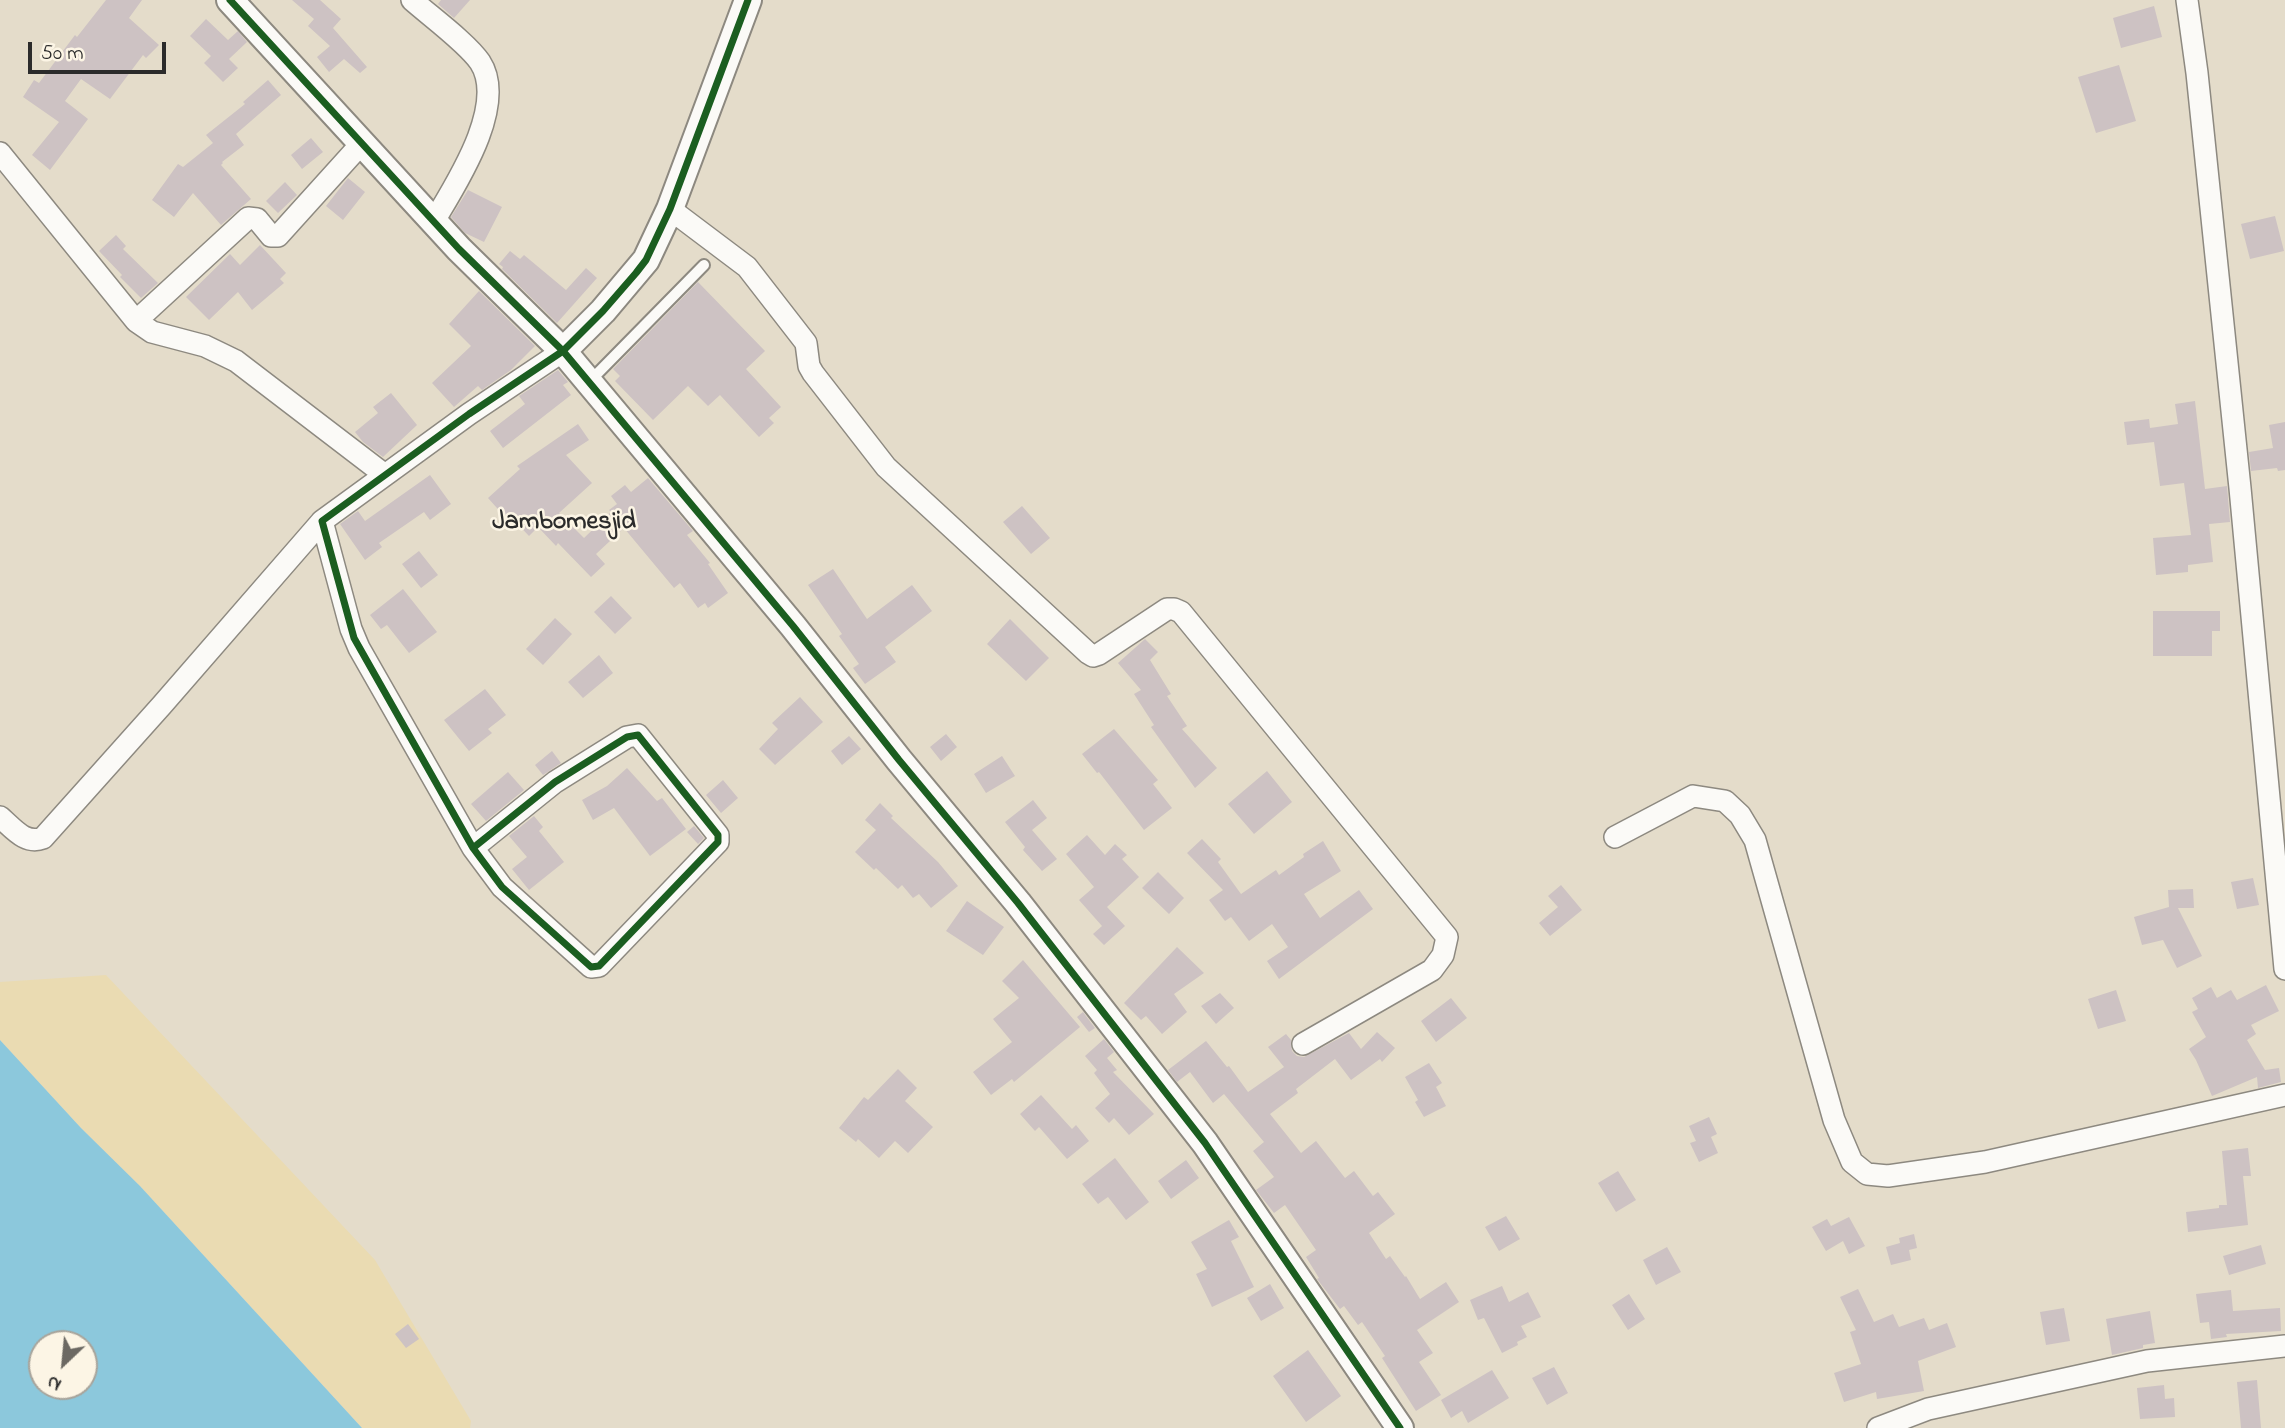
<!DOCTYPE html>
<html>
<head>
<meta charset="utf-8">
<style>
  body { margin:0 }
  #map { position:relative; width:2285px; height:1428px; overflow:hidden; background:#e4dcca; font-family:"Indie Flower",sans-serif }
  canvas { display:block }
  .north { position:absolute; left:28px; top:1330px; width:70px; height:70px; box-sizing:border-box; background:#fcf5e5; border:2px solid #a8a49b; border-radius:50%; rotate:206deg; font-size:19px; font-weight:700; line-height:28px; text-align:center; color:#2b2b2b }
  .north::after { content:''; display:block; margin:auto; width:24px; height:32px; background:#6c6963; clip-path:polygon(50% 0,100% 100%,50% 72%,0 100%) }
  .scale { position:absolute; left:28px; top:42px; width:138px; height:32px; box-sizing:border-box; border:4px solid #2b2b2b; border-top:0; padding-left:9px; font-size:21px; line-height:24px; white-space:nowrap; color:#2b2b2b; -webkit-text-stroke:5px #fcf5e5; paint-order:stroke }
</style>
</head>
<body>
<div id="map">
<canvas width="2285" height="1428"></canvas>
<div class="north">N</div>
<div class="scale">50 m</div>
</div>
<script>
const ctx = document.querySelector('canvas').getContext('2d');
ctx.lineJoin = 'round';
function fillPath(path, color) {
  ctx.fillStyle = color;
  ctx.fill(path, 'evenodd');
}
function trace(path, color, width, dash) {
  ctx.strokeStyle = color;
  ctx.lineWidth = width;
  ctx.lineCap = dash ? 'butt' : 'round';
  ctx.setLineDash(dash || []);
  ctx.stroke(path);
}
function label(font, color, halo, rows, align = 'center') {
  ctx.font = font + ' "Indie Flower",sans-serif';
  ctx.lineWidth = 5;
  ctx.setLineDash([]);
  ctx.textBaseline = 'middle';
  ctx.strokeStyle = halo;
  ctx.fillStyle = color;
  for (const [text, x, y, turn = 0] of rows) {
    ctx.save();
    ctx.translate(x, y);
    ctx.rotate((+turn || 0) * Math.PI / 180);
    ctx.textAlign = isNaN(turn) ? turn : align;
    if (halo) ctx.strokeText(text, 0, 0);
    ctx.fillText(text, 0, 0);
    ctx.restore();
  }
}
fillPath(new Path2D(`
  M106,975L375,1260L471,1421L470,1428H362L140,1186L81,1128L0,1040V982Z`), '#eadbb2');
fillPath(new Path2D(`
  M0,1040L81,1128L140,1186L362,1428H0ZM42,1344H84V1386H42Z`), '#8cc8dc');
fillPath(new Path2D(`
  M106,0H142L129,18L159,45L146,58L143,55L110,99L81,79L65,101L88,119L50,170L32,155L59,122L23,97L34,80L39,83L75,35L77,37Z
  M292,0H320L341,19L333,28L367,67L360,73L344,59L329,72L317,57L330,46L308,26L314,19Z
  M441,0H470L454,18L438,4Z
  M2154,6L2162,37L2121,48L2113,18Z
  M206,19L228,40L238,31L247,42L229,59L238,68L223,82L204,63L211,56L190,36Z
  M2119,65L2136,121L2096,133L2078,77Z
  M268,80L281,95L236,134L244,145L222,162L223,163L221,165L251,199L221,225L193,193L174,217L152,200L178,164L183,167L213,143L206,135L245,104L243,102Z
  M311,138L323,152L302,169L291,155Z
  M348,178L365,192L343,220L326,206Z
  M285,182L297,195L278,213L266,201Z
  M468,190L502,207L484,242L465,233L451,217Z
  M2275,216L2284,251L2250,259L2241,224Z
  M116,235L126,246L123,249L158,283L141,298L120,277L122,275L99,251Z
  M260,245L286,273L280,279L284,283L252,310L238,292L209,320L186,297L230,254L240,265Z
  M510,251L520,259L524,255L566,290L586,268L597,278L557,323L502,269L503,267L499,264Z
  M698,282L765,351L746,369L781,407L769,418L774,423L759,437L720,395L708,406L688,386L653,420L615,381L620,376L613,369Z
  M479,291L535,346L511,370L482,390L478,386L454,407L432,383L471,346L449,324Z
  M558,370L568,382L563,385L571,395L503,448L490,431L525,404L519,396Z
  M391,393L417,425L383,457L363,442L355,432L378,413L373,407Z
  M2195,401L2205,489L2227,486L2230,522L2209,524L2213,562L2188,565V572L2156,575L2153,538L2191,535L2184,483L2160,486L2154,442L2127,445L2124,422L2149,419L2150,428L2178,424L2175,404Z
  M2285,422V470L2278,471L2277,468L2251,471L2249,452L2273,448L2269,425Z
  M578,424L589,440L566,455L592,483L559,513L584,538L611,512L609,510L617,504L611,496L625,485L631,492L648,478L693,531L687,535L710,563L708,564L728,593L708,608L705,603L698,608L680,583L674,588L624,528L596,554L605,564L591,577L558,543L556,546L538,527L529,536L508,514L505,517L488,498L520,469L517,466Z
  M430,475L451,504L430,520L424,512L379,543L382,547L365,560L340,524L358,511L365,521Z
  M1022,506L1050,538L1031,554L1003,522Z
  M419,551L438,575L421,588L402,564Z
  M833,569L867,619L912,585L932,611L885,647L896,662L865,684L853,668L859,664L839,636L842,634L808,585Z
  M403,589L437,632L409,653L387,625L381,629L370,615Z
  M611,596L632,618L615,634L594,612Z
  M2153,611H2220V631H2212V656H2153Z
  M555,618L572,634L543,665L526,649Z
  M1010,619L1049,658L1026,681L987,644Z
  M1145,639L1158,652L1150,660L1171,694L1167,696L1187,726L1182,729L1217,768L1195,788L1151,727L1154,725L1134,694L1141,690L1118,663Z
  M599,655L613,673L583,698L568,682Z
  M485,689L506,715L488,729L492,733L469,751L444,720Z
  M800,697L823,722L775,765L759,749L778,729L772,723Z
  M1114,729L1158,780L1153,784L1172,808L1144,830L1099,772L1097,773L1082,754Z
  M946,734L957,747L941,761L930,747Z
  M849,736L861,749L842,765L831,751Z
  M552,751L561,763L543,775L535,765Z
  M1002,756L1015,776L986,793L974,774Z
  M627,768L657,801L662,798L686,829L650,856L614,808L593,820L582,800L607,786Z
  M1267,771L1292,802L1254,834L1228,804Z
  M508,772L524,790L486,821L471,804Z
  M723,780L738,798L721,813L706,795Z
  M1033,800L1047,818L1032,830L1057,859L1042,871L1023,850L1025,847L1005,822Z
  M880,803L893,816L891,818L938,862L958,886L931,908L919,894L913,898L902,885L898,889L876,868L874,870L855,852L876,830L865,820Z
  M534,816L543,827L539,831L564,862L529,890L512,869L527,857L509,836Z
  M694,826L704,838L698,844L687,832Z
  M1087,835L1105,855L1115,844L1127,855L1122,859L1139,877L1107,907L1125,926L1104,945L1093,934L1102,926L1079,900L1094,887L1066,854Z
  M1202,839L1221,859L1218,862L1241,894L1276,870L1279,875L1304,857L1303,854L1323,841L1341,871L1304,894L1320,918L1359,890L1373,909L1279,979L1267,961L1288,947L1272,924L1249,941L1231,917L1225,921L1209,900L1223,890L1187,853Z
  M1158,872L1184,898L1169,914L1142,888Z
  M2253,878L2259,905L2237,909L2231,882Z
  M1561,885L1582,910L1550,936L1539,923L1558,907L1548,896Z
  M2193,889L2194,908H2178L2202,956L2177,968L2163,940L2142,945L2134,917L2169,907L2168,890Z
  M967,901L1004,927L983,955L946,931Z
  M1177,947L1204,973L1174,994L1187,1012L1162,1034L1146,1016L1141,1020L1124,1003Z
  M1023,960L1080,1027L1014,1082L1012,1079L991,1095L973,1072L1012,1042L993,1019L1019,998L1002,981Z
  M2266,985L2279,1011L2251,1025L2256,1034L2247,1040L2265,1070L2279,1068L2281,1082L2258,1088L2257,1077L2212,1096L2196,1060L2189,1049L2206,1037L2192,1012L2198,1009L2192,998L2211,987L2217,998L2231,990L2237,1000Z
  M2116,990L2126,1021L2098,1029L2088,999Z
  M1220,993L1234,1008L1216,1024L1201,1006Z
  M1451,998L1467,1018L1436,1042L1421,1021Z
  M1083,1012L1095,1028L1089,1032L1077,1017Z
  M1377,1032L1395,1048L1382,1062L1380,1059L1351,1080L1335,1059L1296,1089L1298,1093L1270,1114L1301,1153L1316,1141L1345,1178L1354,1171L1373,1196L1378,1192L1395,1214L1369,1233L1386,1259L1390,1256L1405,1277L1406,1276L1420,1299L1446,1282L1459,1302L1417,1330L1433,1353L1419,1362L1441,1395L1416,1411L1382,1358L1385,1356L1362,1322L1358,1325L1344,1306L1340,1309L1317,1279L1319,1278L1306,1257L1316,1250L1285,1205L1274,1213L1256,1190L1274,1177L1253,1151L1264,1142L1224,1094L1213,1103L1190,1072L1177,1082L1168,1070L1206,1041L1227,1067L1229,1066L1248,1092L1284,1067L1268,1047L1286,1034L1291,1040L1292,1051L1297,1056L1304,1057L1349,1033L1361,1049Z
  M1104,1039L1114,1052L1107,1058L1117,1070L1113,1072L1154,1114L1129,1135L1114,1118L1109,1123L1095,1108L1110,1094L1094,1073L1097,1070L1085,1056Z
  M1429,1063L1442,1083L1436,1087L1446,1106L1424,1117L1415,1102L1418,1100L1405,1077Z
  M898,1069L917,1088L905,1101L933,1127L908,1153L895,1141L879,1158L858,1139L856,1142L839,1128L864,1097L868,1100Z
  M1041,1095L1072,1129L1076,1125L1089,1141L1067,1159L1039,1127L1035,1131L1020,1114Z
  M1709,1117L1717,1134L1711,1137L1718,1153L1699,1162L1690,1143L1696,1141L1689,1126Z
  M2248,1148L2251,1176H2243L2248,1225L2188,1232L2186,1212L2219,1208V1205H2227L2222,1151Z
  M1115,1158L1149,1202L1126,1220L1108,1197L1098,1204L1082,1184Z
  M1186,1160L1199,1178L1171,1199L1158,1181Z
  M1618,1171L1636,1200L1616,1212L1598,1183Z
  M1506,1216L1520,1239L1499,1251L1485,1227Z
  M1849,1217L1865,1246L1849,1254L1843,1241L1826,1251L1812,1227L1827,1219L1831,1226Z
  M1229,1220L1239,1237L1231,1241L1254,1287L1212,1307L1196,1274L1207,1269L1191,1242Z
  M1914,1234L1917,1248L1909,1250L1911,1260L1891,1265L1886,1247L1900,1243L1899,1238Z
  M2261,1245L2266,1264L2229,1275L2223,1256Z
  M1667,1247L1681,1272L1656,1285L1643,1260Z
  M1270,1284L1284,1308L1261,1321L1247,1298Z
  M1502,1286L1509,1302L1528,1292L1541,1317L1521,1326L1527,1337L1517,1342L1518,1345L1502,1353L1484,1318L1478,1320L1470,1300Z
  M1858,1289L1874,1322L1893,1314L1899,1327L1924,1318L1929,1330L1947,1323L1956,1347L1918,1361L1924,1391L1877,1399L1876,1392L1844,1402L1834,1373L1861,1364L1850,1332L1856,1330L1840,1297Z
  M2231,1290L2233,1311L2280,1308L2281,1331L2226,1334L2227,1337L2211,1339L2209,1322L2200,1323L2196,1294Z
  M1629,1294L1645,1319L1628,1330L1612,1305Z
  M2064,1308L2070,1341L2046,1345L2040,1312Z
  M2150,1311L2155,1343L2143,1345V1348L2112,1355L2106,1319Z
  M408,1324L419,1339L406,1348L395,1334Z
  M1308,1350L1341,1396L1306,1422L1273,1376Z
  M1554,1367L1568,1393L1547,1405L1532,1378Z
  M1492,1370L1509,1398L1468,1423L1462,1411L1451,1418L1441,1400Z
  M2257,1380L2261,1428H2241L2237,1382Z
  M2164,1385L2165,1399L2174,1398L2175,1417L2140,1419L2137,1388Z`), '#cdc2c3');
const service = new Path2D(`
  M589,382L704,265`);
const minor = new Path2D(`
  M412,0C430,16 467,43 480,62C508,105 456,184 434,221
  M2187,0L2197,73L2240,488L2285,969
  M0,153L136,321L152,332L205,346L236,361L385,475
  M670,209L747,267L806,343L809,366L813,373L886,467L1088,653L1093,656L1099,654L1167,609H1174L1181,612L1447,937L1443,955L1432,970L1303,1044
  M136,321L248,218L257,219L271,236H278L362,143
  M0,817C13,828 25,845 43,838L162,705L322,521
  M1615,837L1693,796L1725,801L1740,815L1755,840L1834,1120L1852,1162L1867,1174L1888,1176L1985,1162L2285,1095
  M473,848L555,782L627,737L638,735L718,835V842L599,966L591,967L502,887L473,848L359,648L351,629L322,521L469,414L563,351
  M1878,1428L1928,1409L2147,1361L2285,1346`);
const tertiary = new Path2D(`
  M230,0L459,249L563,351L793,626L899,760L1018,903L1205,1143L1400,1428
  M563,351L603,311L646,260L670,209L748,0`);
trace(service, '#8d8980', 14);
trace(minor, '#8d8980', 24);
trace(tertiary, '#8d8980', 30);
trace(service, '#fbfaf7', 10);
trace(minor, '#fbfaf7', 21);
trace(tertiary, '#fbfaf7', 26);
trace(new Path2D(`
  M230,0L459,249L563,351L793,626L899,760L1018,903L1205,1143L1400,1428
  M473,848L555,782L627,737L638,735L718,835V842L599,966L591,967L502,887L473,848L354,638L322,521L469,414L563,351L603,311L636,273L646,260L670,209L748,0`), '#1b5e20', 7);
label('bold 26px', '#2b2b2b', '#fcf5e5', [
  ["Jambomesjid",564,524]
]);
</script>
</body>
</html>
